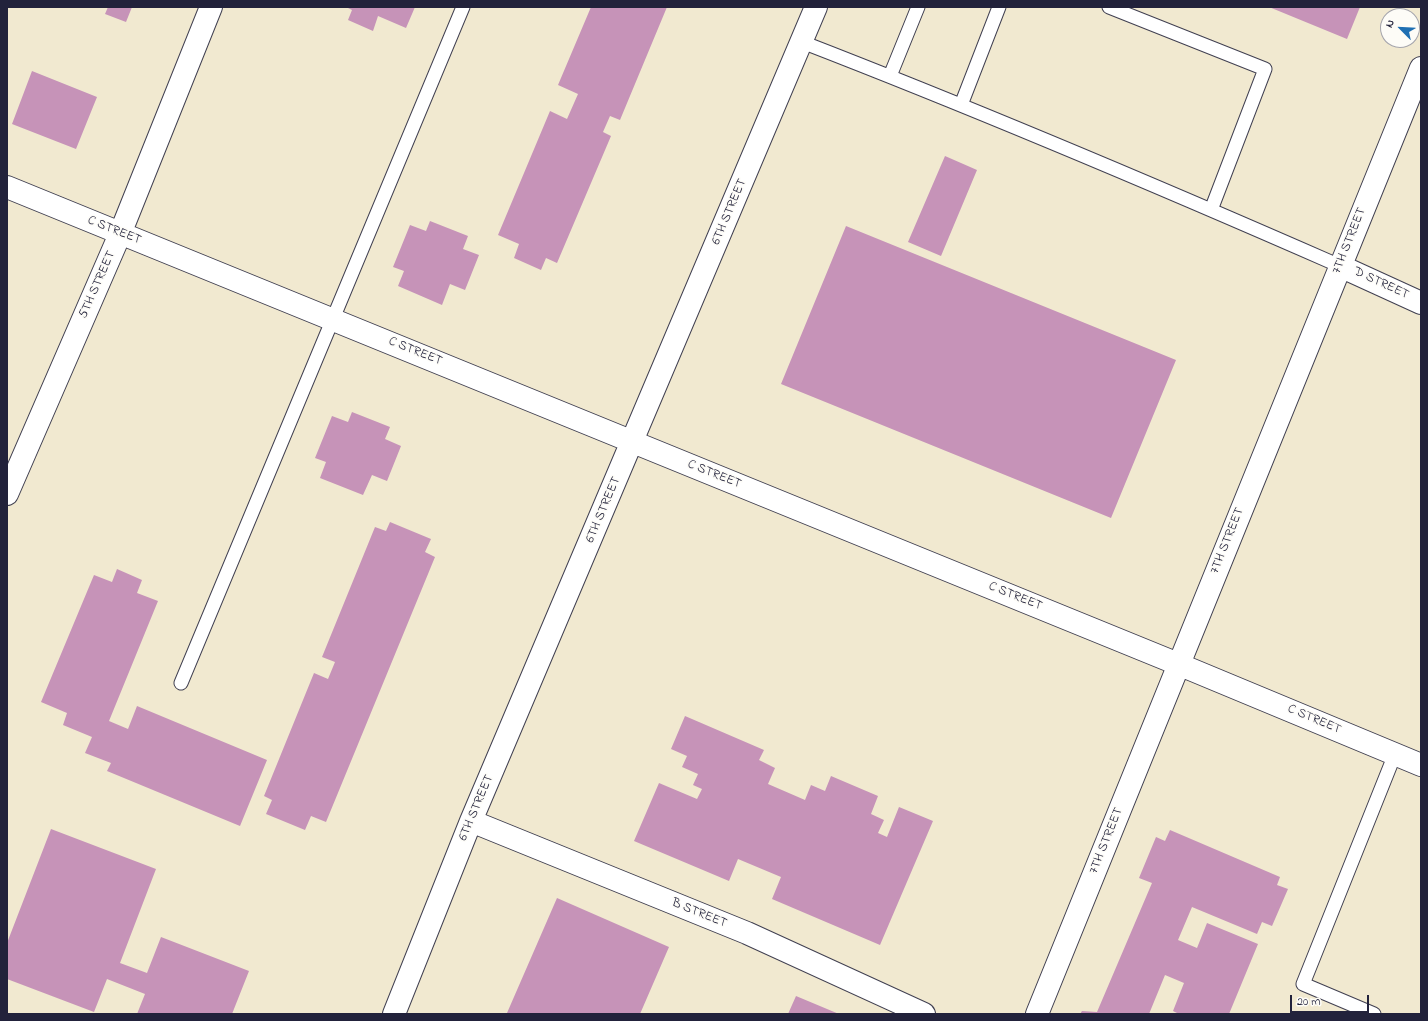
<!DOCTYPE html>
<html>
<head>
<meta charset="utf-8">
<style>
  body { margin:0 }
  #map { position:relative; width:1428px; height:1021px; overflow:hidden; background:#f1e9d0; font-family:"Indie Flower",sans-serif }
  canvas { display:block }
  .frame { position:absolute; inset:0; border:8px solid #22223b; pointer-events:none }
  .north { position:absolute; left:1380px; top:8px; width:40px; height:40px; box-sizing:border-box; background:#fdfcf7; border:1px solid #a5a5ac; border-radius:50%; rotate:294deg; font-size:11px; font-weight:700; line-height:16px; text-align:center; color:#22223b }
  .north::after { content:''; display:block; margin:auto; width:14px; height:18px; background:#1f6fb2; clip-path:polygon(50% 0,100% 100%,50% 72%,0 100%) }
  .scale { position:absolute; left:1290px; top:995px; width:79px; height:18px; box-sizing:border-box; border:2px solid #22223b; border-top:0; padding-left:5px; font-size:12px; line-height:14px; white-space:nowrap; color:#22223b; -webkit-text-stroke:3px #fdfcf7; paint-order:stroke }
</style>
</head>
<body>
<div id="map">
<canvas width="1428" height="1021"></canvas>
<div class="frame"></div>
<div class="north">N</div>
<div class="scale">20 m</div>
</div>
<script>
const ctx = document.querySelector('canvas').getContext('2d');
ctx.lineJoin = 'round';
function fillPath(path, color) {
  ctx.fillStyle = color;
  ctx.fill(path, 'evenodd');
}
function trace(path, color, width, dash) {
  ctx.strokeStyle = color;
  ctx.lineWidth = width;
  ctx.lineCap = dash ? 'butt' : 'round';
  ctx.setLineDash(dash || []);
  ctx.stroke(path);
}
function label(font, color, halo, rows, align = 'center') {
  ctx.font = font + ' "Indie Flower",sans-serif';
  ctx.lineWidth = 3;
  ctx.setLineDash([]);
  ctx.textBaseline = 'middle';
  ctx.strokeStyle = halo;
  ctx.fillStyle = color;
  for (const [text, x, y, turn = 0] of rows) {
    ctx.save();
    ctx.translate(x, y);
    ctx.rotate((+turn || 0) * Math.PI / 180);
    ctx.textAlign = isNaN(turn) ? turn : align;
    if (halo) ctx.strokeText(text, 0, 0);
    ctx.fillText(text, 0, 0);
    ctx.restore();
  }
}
fillPath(new Path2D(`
  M108,7H132L126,22L105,14Z
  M346,7H415L406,28L378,16L373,31L348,20L352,10Z
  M591,7H667L620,120L610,116L603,132L611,136L557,263L546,258L541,270L514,258L519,244L498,235L550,111L567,119L578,94L558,85Z
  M1269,7H1360L1347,39Z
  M32,71L97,97L76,149L12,124Z
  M945,156L977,170L941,256L908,242Z
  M430,221L468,236L463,249L479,255L465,290L450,284L442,305L398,286L404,271L393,267L410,225L426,231Z
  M846,226L1176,360L1111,518L781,384Z
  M352,412L390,427L385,439L401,446L387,481L372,475L363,495L320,478L326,462L315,458L332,416L348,422Z
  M390,522L431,539L425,552L435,557L326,822L311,816L305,830L266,814L272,800L264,796L314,673L328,679L335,662L322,657L375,527L386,531Z
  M117,569L142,580L137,593L158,601L109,721L128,729L137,706L267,760L240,826L107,771L111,763L85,753L92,737L63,725L67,713L41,702L94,575L112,582Z
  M685,716L764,750L759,760L775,768L768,784L805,800L811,785L825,791L831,776L878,796L871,814L884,820L878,833L887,837L899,807L933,821L880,945L772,899L781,877L738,859L729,881L634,841L659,783L697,799L702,789L693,785L698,774L682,767L687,756L671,749Z
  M51,829L156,869L120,963L147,973L161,937L249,971L232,1014H137L145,994L107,979L94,1012L7,979V943Z
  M1170,830L1280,877L1277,885L1288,889L1272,926L1262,922L1257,934L1192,907L1178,940L1197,948L1207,923L1258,944L1229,1014H1179L1173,1011L1184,983L1165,975L1149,1014H1080L1082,1011L1097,1012L1152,883L1139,878L1156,837L1165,841Z
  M557,898L669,947L640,1014H510L507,1013Z
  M796,996L839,1014H788Z`), '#c693b8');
const service = new Path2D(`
  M1109,7L1265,69L1211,210
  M802,42C983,112 1162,188 1340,266
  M890,76L918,7
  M961,105L999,7
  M181,683L463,7
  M1374,1014L1303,984L1395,754`);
const minor = new Path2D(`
  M7,187L1178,664L1421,765
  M1340,266L1421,303
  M7,494L120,234L211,7
  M471,821L747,933L924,1014
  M394,1014L471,821L816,7
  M1037,1014L1421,68`);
trace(service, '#414051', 15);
trace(minor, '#414051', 24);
trace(service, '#fff', 13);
trace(minor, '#fff', 22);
label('13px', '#22223b', '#fdfcf7', [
  ["6TH STREET",730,212,-67],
  ["C STREET",114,231,22],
  ["7TH STREET",1350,241,-68],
  ["D STREET",1381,284,25],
  ["5TH STREET",98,285,-66],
  ["C STREET",415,352,22],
  ["C STREET",714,475,22],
  ["6TH STREET",604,510,-67],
  ["7TH STREET",1228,541,-68],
  ["C STREET",1015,597,22],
  ["C STREET",1314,720,23],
  ["6TH STREET",477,808,-67],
  ["7TH STREET",1107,841,-68],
  ["B STREET",699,914,22]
]);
</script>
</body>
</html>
